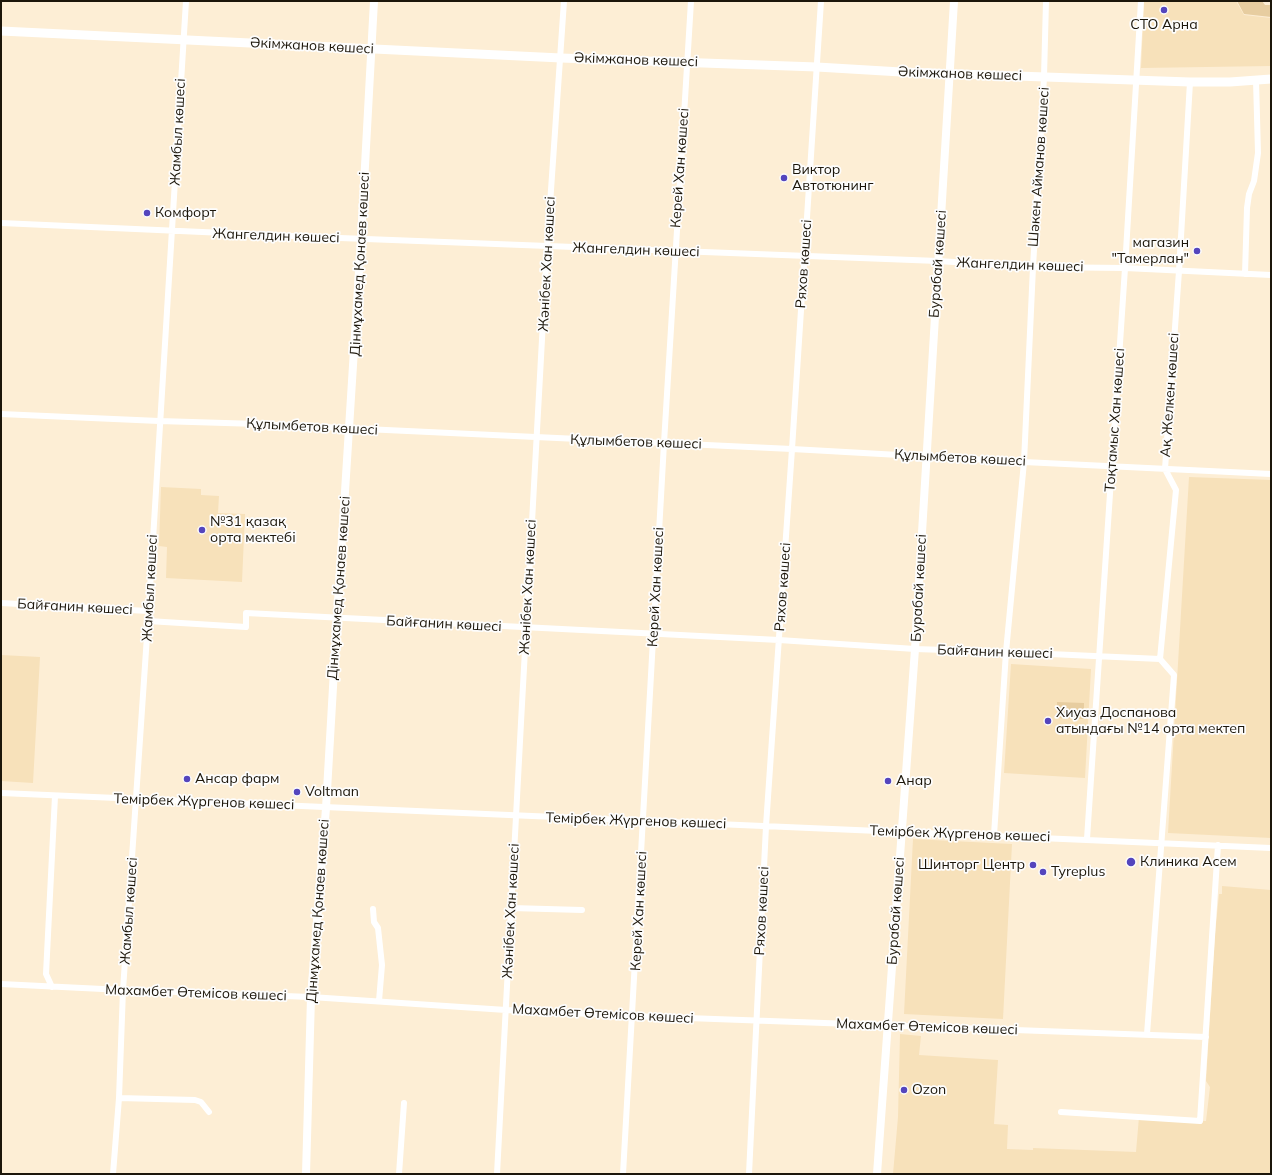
<!DOCTYPE html>
<html>
<head>
<meta charset="utf-8">
<style>
  body { margin:0 }
  #map { position:relative; width:1272px; height:1175px; overflow:hidden; background:#fdeed5; font-family:Mulish,sans-serif }
  canvas { display:block }
  .frame { position:absolute; inset:0; border:2px solid #1c160a; pointer-events:none }
</style>
</head>
<body>
<div id="map">
<canvas width="1272" height="1175"></canvas>
<div class="frame"></div>
</div>
<script>
const ctx = document.querySelector('canvas').getContext('2d');
ctx.lineJoin = 'round';
function fillPath(path, color) {
  ctx.fillStyle = color;
  ctx.fill(path, 'evenodd');
}
function trace(path, color, width, dash) {
  ctx.strokeStyle = color;
  ctx.lineWidth = width;
  ctx.lineCap = dash ? 'butt' : 'round';
  ctx.setLineDash(dash || []);
  ctx.stroke(path);
}
function label(font, color, halo, rows, align = 'center') {
  ctx.font = font + ' Mulish,sans-serif';
  ctx.lineWidth = 3.5;
  ctx.setLineDash([]);
  ctx.textBaseline = 'middle';
  ctx.strokeStyle = halo;
  ctx.fillStyle = color;
  for (const [text, x, y, turn = 0] of rows) {
    ctx.save();
    ctx.translate(x, y);
    ctx.rotate((+turn || 0) * Math.PI / 180);
    ctx.textAlign = isNaN(turn) ? turn : align;
    if (halo) ctx.strokeText(text, 0, 0);
    ctx.fillText(text, 0, 0);
    ctx.restore();
  }
}
fillPath(new Path2D(`
  M1144,1H1236L1244,15L1271,18V66L1141,68Z
  M1189,477L1271,480V838L1168,833Z
  M161,487L201,489V495L219,496L218,513L245,514L242,582L166,578L167,547L159,546Z
  M1,655L40,657L33,783L1,781Z
  M1011,664L1091,669L1085,778L1004,773Z
  M913,839L1012,844L1003,1019L904,1014Z
  M1222,886L1271,890V1174H893L898,1117L900,1034L921,1036L919,1055L998,1060L994,1124L1008,1125L1007,1149L1033,1150V1148L1136,1152L1139,1117L1206,1121L1210,1087L1206,1081L1215,934L1219,894H1222Z`), '#f7e1ba');
fillPath(new Path2D(`
  M1237,1H1262L1265,5H1271V17L1244,14Z
  M1057,702L1084,703V719L1057,718Z`), '#e7cda0');
trace(new Path2D(`
  M1,223L314,237L938,261L1033,267L1125,268L1271,275
  M1245,274L1247,208L1249,194L1254,181L1258,153L1256,80
  M1,414L159,421L258,424L792,449L1024,462L1271,474
  M1,603L148,611
  M148,621L246,627V613L779,640L915,649L1006,652L1160,659
  M1,793L1271,848
  M994,835L1006,652L1024,462L1033,267L1044,77L1046,1
  M1087,839L1125,268L1141,1
  M511,908L582,910
  M373,909L374,922L378,928L382,965L379,1001
  M1,984L123,990L311,997L506,1010L633,1016L1206,1037
  M52,987L46,974L55,796
  M1147,1034L1174,675L1160,659L1176,490L1165,469L1179,271L1190,82
  M119,1098L195,1100L201,1102L209,1112
  M1061,1112L1200,1121L1218,845
  M113,1174L119,1098L123,990L148,621L186,1
  M399,1174L404,1103
  M497,1174C513,865 530,557 547,248C552,166 559,84 564,1
  M623,1174L664,443L691,1
  M749,1174L766,826L792,449L821,1`), '#fff', 6);
trace(new Path2D(`
  M306,1174L311,997L326,808L337,618L361,239L374,1
  M877,1174L915,649L954,1`), '#fff', 8);
trace(new Path2D(`
  M1,31L561,58L817,67L901,72L1190,82H1230L1271,79`), '#fff', 9);
for (const [x, y, r, color] of [
  [1164,10,4,"#5445bd"],
  [784,178,4,"#5445bd"],
  [147,213,4,"#5445bd"],
  [1197,251,4,"#5445bd"],
  [202,530,4,"#5445bd"],
  [1048,721,4,"#5445bd"],
  [187,779,4,"#5445bd"],
  [888,781,4,"#5445bd"],
  [297,792,4,"#5445bd"],
  [1131,862,5,"#5445bd"],
  [1033,865,4,"#5445bd"],
  [1043,872,4,"#5445bd"],
  [904,1090,4,"#5445bd"]
]) {
  const dot = new Path2D();
  dot.arc(x, y, r, 0, 2 * Math.PI);
  ctx.fillStyle = color;
  ctx.fill(dot);
  trace(dot, '#fdfdfd', 1.5);
}
label('14px', '#1c160a', '#fdfdfd', [
  ["СТО Арна",1164,25,"center"],
  ["Виктор",792,170],
  ["Автотюнинг",792,186],
  ["Комфорт",155,213],
  ["магазин",1189,243,"right"],
  ["\"Тамерлан\"",1189,259,"right"],
  ["№31 қазақ",210,522],
  ["орта мектебі",210,538],
  ["Хиуаз Доспанова",1056,713],
  ["атындағы №14 орта мектеп",1056,729],
  ["Ансар фарм",195,779],
  ["Анар",896,781],
  ["Voltman",305,792],
  ["Клиника Асем",1140,862],
  ["Шинторг Центр",1025,865,"right"],
  ["Tyreplus",1051,872],
  ["Ozon",912,1090]
], 'left');
label('14px', '#1c160a', '#fdfdfd', [
  ["Әкімжанов көшесі",312,46,3],
  ["Әкімжанов көшесі",636,60,2],
  ["Әкімжанов көшесі",960,74,2],
  ["Жамбыл көшесі",178,132,-87],
  ["Шәкен Айманов көшесі",1039,167,-86],
  ["Керей Хан көшесі",680,168,-86],
  ["Жангелдин көшесі",276,236,2],
  ["Жангелдин көшесі",636,250,2],
  ["Дінмұхамед Қонаев көшесі",360,264,-87],
  ["Жәнібек Хан көшесі",547,264,-87],
  ["Ряхов көшесі",804,264,-86],
  ["Бурабай көшесі",938,264,-86],
  ["Жангелдин көшесі",1020,265,2],
  ["Ақ Желкен көшесі",1170,395,-86],
  ["Тоқтамыс Хан көшесі",1115,420,-86],
  ["Құлымбетов көшесі",312,427,3],
  ["Құлымбетов көшесі",636,442,2],
  ["Құлымбетов көшесі",960,458,3],
  ["Жәнібек Хан көшесі",528,587,-87],
  ["Керей Хан көшесі",656,587,-87],
  ["Ряхов көшесі",783,587,-86],
  ["Жамбыл көшесі",150,588,-87],
  ["Дінмұхамед Қонаев көшесі",339,588,-86],
  ["Бурабай көшесі",919,588,-87],
  ["Байғанин көшесі",75,607,3],
  ["Байғанин көшесі",444,624,3],
  ["Байғанин көшесі",995,652,2],
  ["Темірбек Жүргенов көшесі",204,802,2],
  ["Темірбек Жүргенов көшесі",636,821,2],
  ["Темірбек Жүргенов көшесі",960,834,2],
  ["Жамбыл көшесі",129,911,-86],
  ["Дінмұхамед Қонаев көшесі",318,911,-86],
  ["Жәнібек Хан көшесі",511,911,-87],
  ["Керей Хан көшесі",639,911,-87],
  ["Ряхов көшесі",762,911,-87],
  ["Бурабай көшесі",896,911,-86],
  ["Махамбет Өтемісов көшесі",196,993,2],
  ["Махамбет Өтемісов көшесі",603,1014,3],
  ["Махамбет Өтемісов көшесі",927,1027,2]
]);
</script>
</body>
</html>
